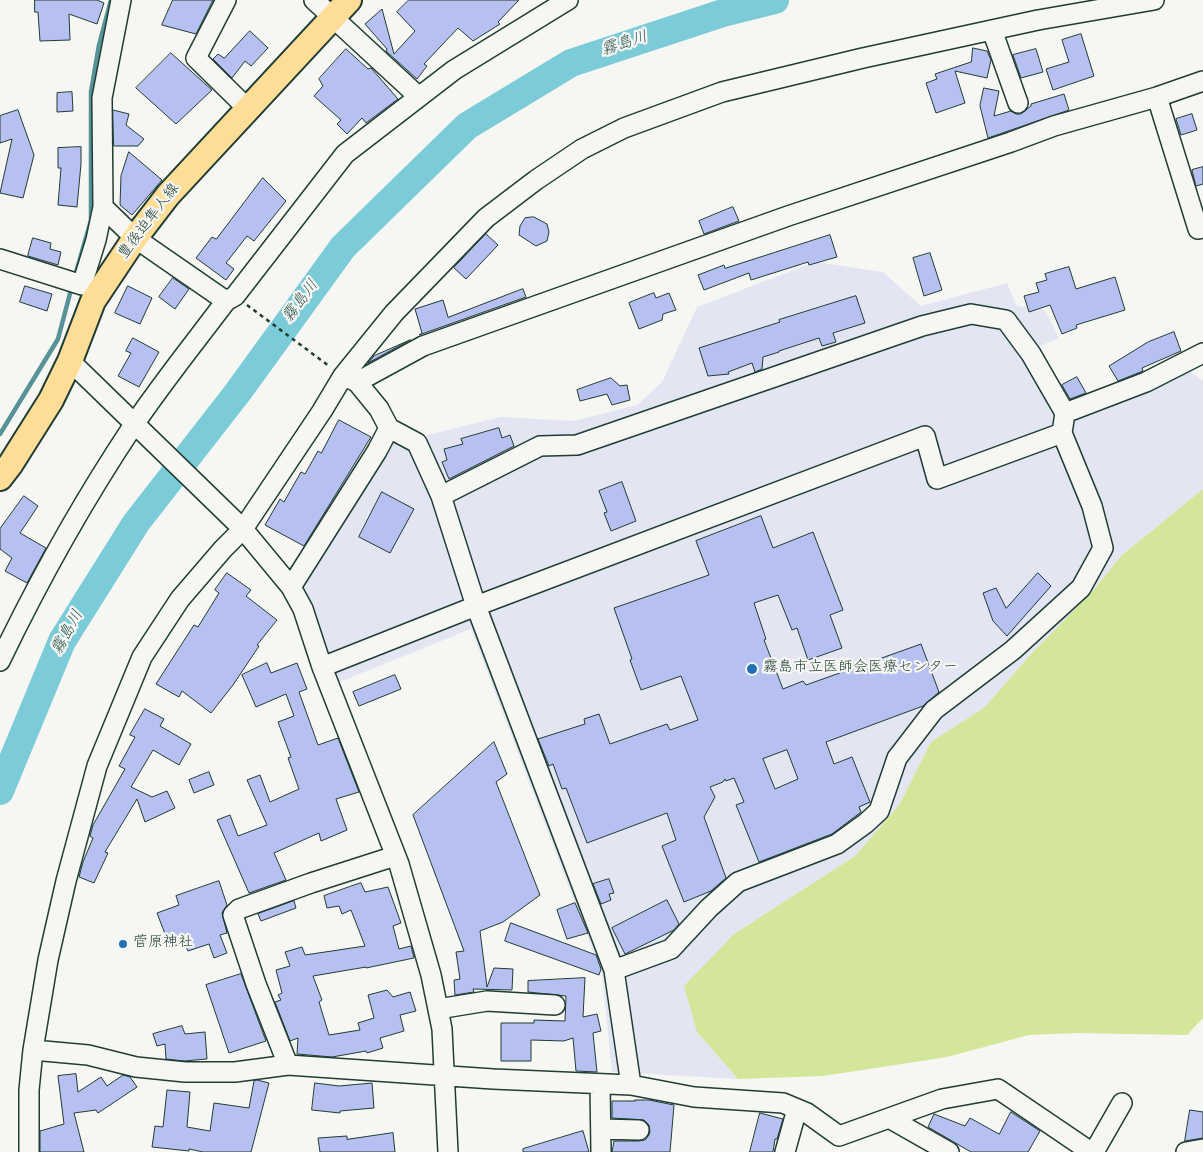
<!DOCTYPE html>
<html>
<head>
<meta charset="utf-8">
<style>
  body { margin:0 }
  canvas { display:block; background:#f6f6f2 }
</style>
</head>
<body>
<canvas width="1203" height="1152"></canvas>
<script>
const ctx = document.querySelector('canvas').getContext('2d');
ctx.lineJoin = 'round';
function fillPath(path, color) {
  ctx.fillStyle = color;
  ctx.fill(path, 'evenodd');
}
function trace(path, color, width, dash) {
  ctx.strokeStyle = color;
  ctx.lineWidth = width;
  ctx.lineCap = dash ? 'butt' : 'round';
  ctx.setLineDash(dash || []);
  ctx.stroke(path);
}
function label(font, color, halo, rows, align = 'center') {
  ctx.font = font + ' "Gochi Hand","Klee One",sans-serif';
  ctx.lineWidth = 4.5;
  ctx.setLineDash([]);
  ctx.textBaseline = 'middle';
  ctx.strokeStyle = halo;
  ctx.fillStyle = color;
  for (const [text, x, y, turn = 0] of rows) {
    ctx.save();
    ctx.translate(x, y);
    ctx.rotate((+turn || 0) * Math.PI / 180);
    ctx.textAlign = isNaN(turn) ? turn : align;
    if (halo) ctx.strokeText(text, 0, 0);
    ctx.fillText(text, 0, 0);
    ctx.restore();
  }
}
fillPath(new Path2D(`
  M815,262L883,272L921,306L1007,283L1017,306L1045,310L1059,338L1040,346L1074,421L1184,367L1203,381V489L1121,556L1092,592L1030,655L985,707L931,742L899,805L855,856L734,934L697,1032L738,1079L612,1072L602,975L471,629L337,683L299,588L391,444L501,417L574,421L637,405L662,382L697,307Z`), '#e3e6f2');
fillPath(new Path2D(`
  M1203,489V1018L1187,1035L1076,1033L1029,1035L947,1057L823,1076L738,1079L697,1032L684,986L734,934L855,856L899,805L931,742L985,707L1030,655L1092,592L1121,556Z`), '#d3e69a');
trace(new Path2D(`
  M75,276L91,220V92L99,45L111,0
  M0,434L58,339L72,286`), '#569296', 4.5);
trace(new Path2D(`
  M0,791L62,641L136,523L238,392L343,247L467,126L571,63L723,13L775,0`), '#7bcbd8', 28);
const building = new Path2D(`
  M35,0H97L104,3L97,24L69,14L70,40L40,41L38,12H35Z
  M173,0H213L196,34L162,25Z
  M409,0H519L498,22L500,24L473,41L458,28L424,64L427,66L417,79L386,51L387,49L365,24L382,9L394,54L415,31L397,12Z
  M250,31L268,48L251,66L245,61L232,78L213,59L218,54L224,58Z
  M1081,34L1094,76L1053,90L1046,69L1069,62L1062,40Z
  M973,48L987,51L991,60L987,78L955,71L965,103L936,113L926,83L937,79L935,74L971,62Z
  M346,49L368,69L371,68L398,99L366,123L362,118L347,134L337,124L341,120L314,96L323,86L319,79Z
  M1036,49L1043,72L1021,78L1013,55Z
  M171,53L212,90L176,124L136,88Z
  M984,88L999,91L994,116L1011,111L1016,114H1021L1031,106V104L1064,94L1069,110L988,138L980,106Z
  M72,92L73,111L57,112V93Z
  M18,110L34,155L23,198L0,193L12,139L0,143V116Z
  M113,110L129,114L126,125L144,139L138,146H114Z
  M1192,114L1197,130L1181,135L1176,119Z
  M81,147V164L77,207L58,205L61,168H58V148Z
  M129,152L162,180L132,215L120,205L121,176Z
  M1203,167V184L1196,186L1192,170Z
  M263,178L286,201L254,241L247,236L226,263L234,269L226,280L196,258L212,237L216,239Z
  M733,207L739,221L704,234L699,221Z
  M534,217L547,224L549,232L547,241L536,246L519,235L520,226L525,218Z
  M486,234L498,245L466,279L454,268Z
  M830,235L837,257L809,265L808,262L751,280L749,273L704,290L698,275L724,265L725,268Z
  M33,238L51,243L50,249L61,252L58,265L28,256Z
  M930,253L942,290L924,296L913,258Z
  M1069,267L1076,289L1115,277L1125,310L1076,325L1077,328L1062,334L1050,305L1029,312L1024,296L1039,292L1036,283L1047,280L1045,274Z
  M173,278L189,289L175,309L159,297Z
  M25,286L52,294L47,311L20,302Z
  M128,286L152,298L140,324L115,313Z
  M523,289L526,297L419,335L422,333L415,309L443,300L448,317Z
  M654,293L656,298L669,293L676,310L663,314L662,320L639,329L629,303Z
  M856,296L865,323L833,333L836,342L822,346L819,338L779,351V352L763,357L762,369L755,372L752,363L728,372L729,374L708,376L699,348L780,322L779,320Z
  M1174,332L1181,351L1142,368L1143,371L1118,381L1109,366L1148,342Z
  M133,338L159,352L139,387L118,376L131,353L126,351Z
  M410,340L368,363L374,356Z
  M1077,377L1086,393L1070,399L1062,385Z
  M611,378L620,386L627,385L630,400L612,405L607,394L580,401L577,390Z
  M339,420L371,437L304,546L265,525L280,499L284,502L301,472L305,474L318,451L321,453Z
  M499,428L502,438L510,435L514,446L449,479L442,462L447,460L444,449L463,444L461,439Z
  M622,482L636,521L611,531L604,513L607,512L599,491Z
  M382,492L414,509L390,553L359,537Z
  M24,496L38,506L20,533L46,548L27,583L5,571L12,558L0,549V529Z
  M761,516L773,548L813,532L843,610L830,615L842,648L808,660L797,628L792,630L778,595L754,603L766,639L764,640L783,689L803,681L806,685L921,644L939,692L923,706L826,742L834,764L852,757L870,802L859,807L861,812L832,834L759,862L736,805L744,802L734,778L726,781L725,779L723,782L710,787L715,797L704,817L726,878L711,891L684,902L662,846L676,840L667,813L587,843L566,788L562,789L553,764L549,766L538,739L585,724L584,719L599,714L610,744L667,724L670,730L698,720L681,676L641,690L630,660L632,659L614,608L709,575L696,541ZM787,750L798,779L775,789L763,759Z
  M227,573L251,590L246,596L277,620L257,645L259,646L233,685L211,713L182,691L179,697L156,684L194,625L198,627L219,593L215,590Z
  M1038,573L1051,586L1007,636L993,621L983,593L996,588L1006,608Z
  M267,663L271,673L297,663L307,689L299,692L318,745L338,738L359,792L336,799L347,830L321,841L319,833L274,853L286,880L249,893L217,820L230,815L238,836L267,825L247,780L260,775L270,802L299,789L288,758L291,757L278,722L294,716L286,694L256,707L242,675Z
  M395,675L401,689L359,706L353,692Z
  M145,709L164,719L160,726L191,744L179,765L153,750L131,787L152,797L167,791L175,808L145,822L137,799L105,852L108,853L94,883L79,877L83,862L93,838L90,836L93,825L125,769L119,766L135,737L130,735Z
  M494,742L507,774L496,782L540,895L503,922L480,931L487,987L494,968L513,969L512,990L473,989L474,992L455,995L454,980L460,979L456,952L464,951L413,815Z
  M209,772L214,785L194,793L189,780Z
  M609,879L614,893L609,894L611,900L601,904L593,884Z
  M219,881L227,905L222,913L227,933L220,935L227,953L214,958L209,944L188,951L184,943L170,947L157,913L179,905L176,896Z
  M361,883L365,892L388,887L401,923L393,926L399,949L411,946L414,958L366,968V967L313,976L322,1000L319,1002L329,1035L360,1030L358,1023L374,1018L368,995L387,990L393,997L410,992L416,1011L400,1015L404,1031L380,1038L383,1048L367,1053L366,1051L332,1057L297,1054L298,1038L290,1041L275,1002L281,1000L278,995L282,993L276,970L290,966L285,952L302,947L305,955L365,946L351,910L342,914L339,906L327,908L324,896Z
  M667,900L679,924L674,930L625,954L612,928Z
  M294,901L296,908L261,921L258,914Z
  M575,903L588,933L567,939L557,910Z
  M511,923L596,955L601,969L599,975L505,941Z
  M241,974L266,1041L229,1053L206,985Z
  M585,978L583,1017L597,1014L601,1031L593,1033L597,1072L576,1071L573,1038L564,1041L531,1040V1061H501V1023H534V1020L565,1021L566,996L528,992V981Z
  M182,1026L185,1034L205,1032L207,1059L184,1061L166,1059L165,1044L157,1046L153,1034Z
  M76,1074L78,1092L101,1077L107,1086L123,1075L130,1077L137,1087L98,1113L96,1110L74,1113L84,1152H40V1131L64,1124L58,1076Z
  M257,1080L269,1083L251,1152H203L189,1149V1151L152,1147L155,1126L163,1127L167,1090L190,1092L187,1127L210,1131L214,1103L249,1108L254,1081Z
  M315,1083L339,1086L372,1083L374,1108L340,1111V1113L312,1110Z
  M635,1100H649L674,1105L670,1152H612L614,1141H639L645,1140L649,1135L650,1131L649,1125L644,1120L612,1118V1101H635Z
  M1190,1110L1203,1112V1138L1185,1141Z
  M1011,1112L1040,1131L1028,1152H971L928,1127L934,1114L965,1126L970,1118L999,1134Z
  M760,1113L783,1119L777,1139H775L773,1152H750Z
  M583,1131L589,1152H523V1149Z
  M393,1133L395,1152H320L318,1138L347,1136V1139Z`);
fillPath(building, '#b6c0f1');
trace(building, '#1f3d34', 1);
const minor = new Path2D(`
  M121,0L102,98L103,207L135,238L226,301
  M226,0L196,58L248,109
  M314,0L419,97
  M992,30L1018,103
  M1157,97L1198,229L1203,228
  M0,259L82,285L96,240L103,207
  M70,361L243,529L291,587L303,609L322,667L399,864L431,975L442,1029L448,1152
  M357,382L423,346L788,216L1011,142L1054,126L1157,97L1203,81
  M1065,413L1146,382L1203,353
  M389,428L417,443L441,496L476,606L614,970L631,1085
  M291,587L377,451L389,428L379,409L357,382L346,377
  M0,661C39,580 83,501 133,426C162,383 195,342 226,301L235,296L345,154L454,70L568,0
  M322,667L476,606L925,436L937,479L1062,433L1065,413L1031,354L1006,320L971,314L922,326L577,445L540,446L441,496
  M614,970L671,949L709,908L738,882L837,844L866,823L879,811L897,758L934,710L1013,650L1081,588L1103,548L1092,506L1062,433
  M438,1009L487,1001L555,1005
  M33,1050L88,1055L136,1067L185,1072H235L288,1065L493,1079L631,1085L694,1097L783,1103L807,1113L839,1136L942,1099L998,1089L1091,1152
  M288,1065L256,984L233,915L239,909L311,883L395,856
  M600,1084L601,1152
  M889,1118L949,1152
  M601,1129L639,1130
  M29,1152V1090L33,1050L48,960L66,881L97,766L142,657L180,599L223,549L243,529L322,411L343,376L394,313L486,218L536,180L582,149L624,128L722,92L863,58L1038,20L1154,0
  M785,1152L797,1109
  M1094,1152L1122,1103
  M1186,1152L1203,1149`);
const major = new Path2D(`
  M0,478L10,465L51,400L70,361L93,301L135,238L168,195L349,0`);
trace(minor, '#1f3d34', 22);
trace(major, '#1f3d34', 28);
trace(new Path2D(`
  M247,305L329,366`), '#1f3d34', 2.5, [4, 4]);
trace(minor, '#f6f6f2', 19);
trace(major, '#fedd96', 24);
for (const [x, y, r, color] of [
  [752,669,6,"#1f6fb2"],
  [123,944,5,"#1f6fb2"]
]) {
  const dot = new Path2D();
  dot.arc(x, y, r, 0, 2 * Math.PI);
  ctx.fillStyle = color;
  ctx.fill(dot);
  trace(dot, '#f6f6f2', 2);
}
label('15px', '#1f3d34', '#f6f6f2', [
  ["豊後迫隼人線",150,222,-53]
]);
label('15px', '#1f3d34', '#f6f6f2', [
  ["霧島市立医師会医療センター",763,669],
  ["菅原神社",133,944]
], 'left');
label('italic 16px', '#315955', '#f6f6f2', [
  ["霧島川",625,45,-18],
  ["霧島川",302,302,-53],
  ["霧島川",69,633,-61]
]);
</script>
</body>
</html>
